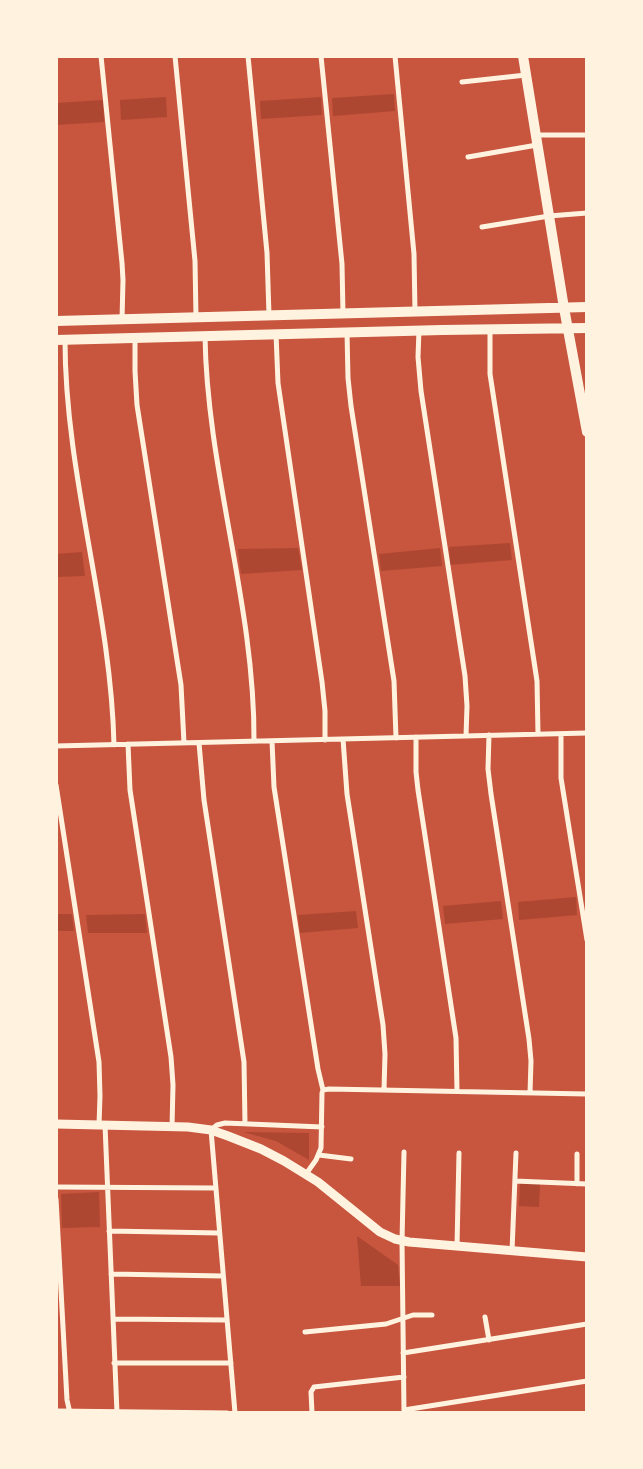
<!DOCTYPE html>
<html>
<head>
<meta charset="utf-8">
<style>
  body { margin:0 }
  #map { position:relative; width:643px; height:1469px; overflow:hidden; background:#c8553d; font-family:"Sofia Sans Condensed",sans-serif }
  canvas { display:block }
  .frame { position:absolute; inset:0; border:58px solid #fff3e0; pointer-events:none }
</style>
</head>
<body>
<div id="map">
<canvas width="643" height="1469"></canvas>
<div class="frame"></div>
</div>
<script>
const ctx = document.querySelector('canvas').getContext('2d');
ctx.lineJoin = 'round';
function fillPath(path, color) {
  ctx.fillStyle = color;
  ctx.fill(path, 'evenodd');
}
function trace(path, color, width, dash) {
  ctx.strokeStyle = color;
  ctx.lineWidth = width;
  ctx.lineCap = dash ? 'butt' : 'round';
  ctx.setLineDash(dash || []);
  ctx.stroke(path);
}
fillPath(new Path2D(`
  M394,94L395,111L333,116L332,98Z
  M166,97L167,117L121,120L120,100Z
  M321,97L322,115L261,119L260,101Z
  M103,100L104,122L56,125V103Z
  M510,543L512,560L450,565L449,547Z
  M298,548L302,570L241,574L238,549Z
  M440,548L442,566L381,571L379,554Z
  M82,552L85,576L56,577V554Z
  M576,897L577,915L519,920L518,902Z
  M501,901L503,919L445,924L443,906Z
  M356,911L358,928L300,933L298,915Z
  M56,914H72L74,931H56Z
  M145,914L147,933H88L86,915Z
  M243,1132L309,1133V1160L276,1141Z
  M520,1183L540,1184L539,1207L519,1206Z
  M99,1192L100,1227L62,1228L61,1194Z
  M357,1236L398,1265L400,1286H361Z`), '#ae4732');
trace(new Path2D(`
  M101,56L122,263L123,280L122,320
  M175,56L195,261L196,317
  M248,56L267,253L269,315
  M321,56L342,264L343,314
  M395,56L414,254L415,312
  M462,82L526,75
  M536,135H587
  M468,157L537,145
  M482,227L549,216L587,213
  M490,329V374L537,681L538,734
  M419,330L418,357L421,391L465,676L467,706L466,736
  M347,332L348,378L351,406L394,681L396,738
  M276,334L278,383L322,682L325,711V740
  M205,336C207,472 255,605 254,741
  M135,338V371L137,405L181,685L184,743
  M65,340C65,476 111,609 114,745
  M561,734V778L587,940
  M489,735L488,769L491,794L529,1039L531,1061L530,1093
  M416,737V772L418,790L456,1038L457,1091
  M343,739L347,794L383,1025L385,1054L384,1090
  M272,741L274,787L318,1069L323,1090L322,1093L321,1148L316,1160L306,1174
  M199,743L204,800L244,1062L245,1124
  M128,744L130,790L171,1057L173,1085L172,1127
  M56,746L587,733
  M56,785L99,1062L100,1096L99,1125
  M323,1090L329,1089L587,1094
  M105,1125L117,1413
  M319,1155L351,1159
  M515,1181L587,1184
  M577,1184V1154
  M56,1187L215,1188
  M56,1199L67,1400L70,1413
  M109,1231L219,1233
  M457,1246L459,1153
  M512,1251L516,1153
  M111,1274L223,1276
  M485,1317L489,1340
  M113,1319L227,1320
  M305,1332L386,1324L413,1315H432
  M403,1353L587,1324
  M114,1363H231
  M404,1410L587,1381
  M56,1411L227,1413
  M235,1413L211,1130L217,1125L225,1123L322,1127
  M312,1413L311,1392L314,1387L404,1377
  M404,1413L402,1241L404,1152`), '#fff3e0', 5);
trace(new Path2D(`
  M56,1124L188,1127L211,1130L228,1136L261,1149L284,1161L318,1182L380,1232L395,1239L409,1242L587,1257`), '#fff3e0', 9);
trace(new Path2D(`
  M523,56L564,308L587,432
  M56,321L587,307
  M56,340L442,330L587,328`), '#fff3e0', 10);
</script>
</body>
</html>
